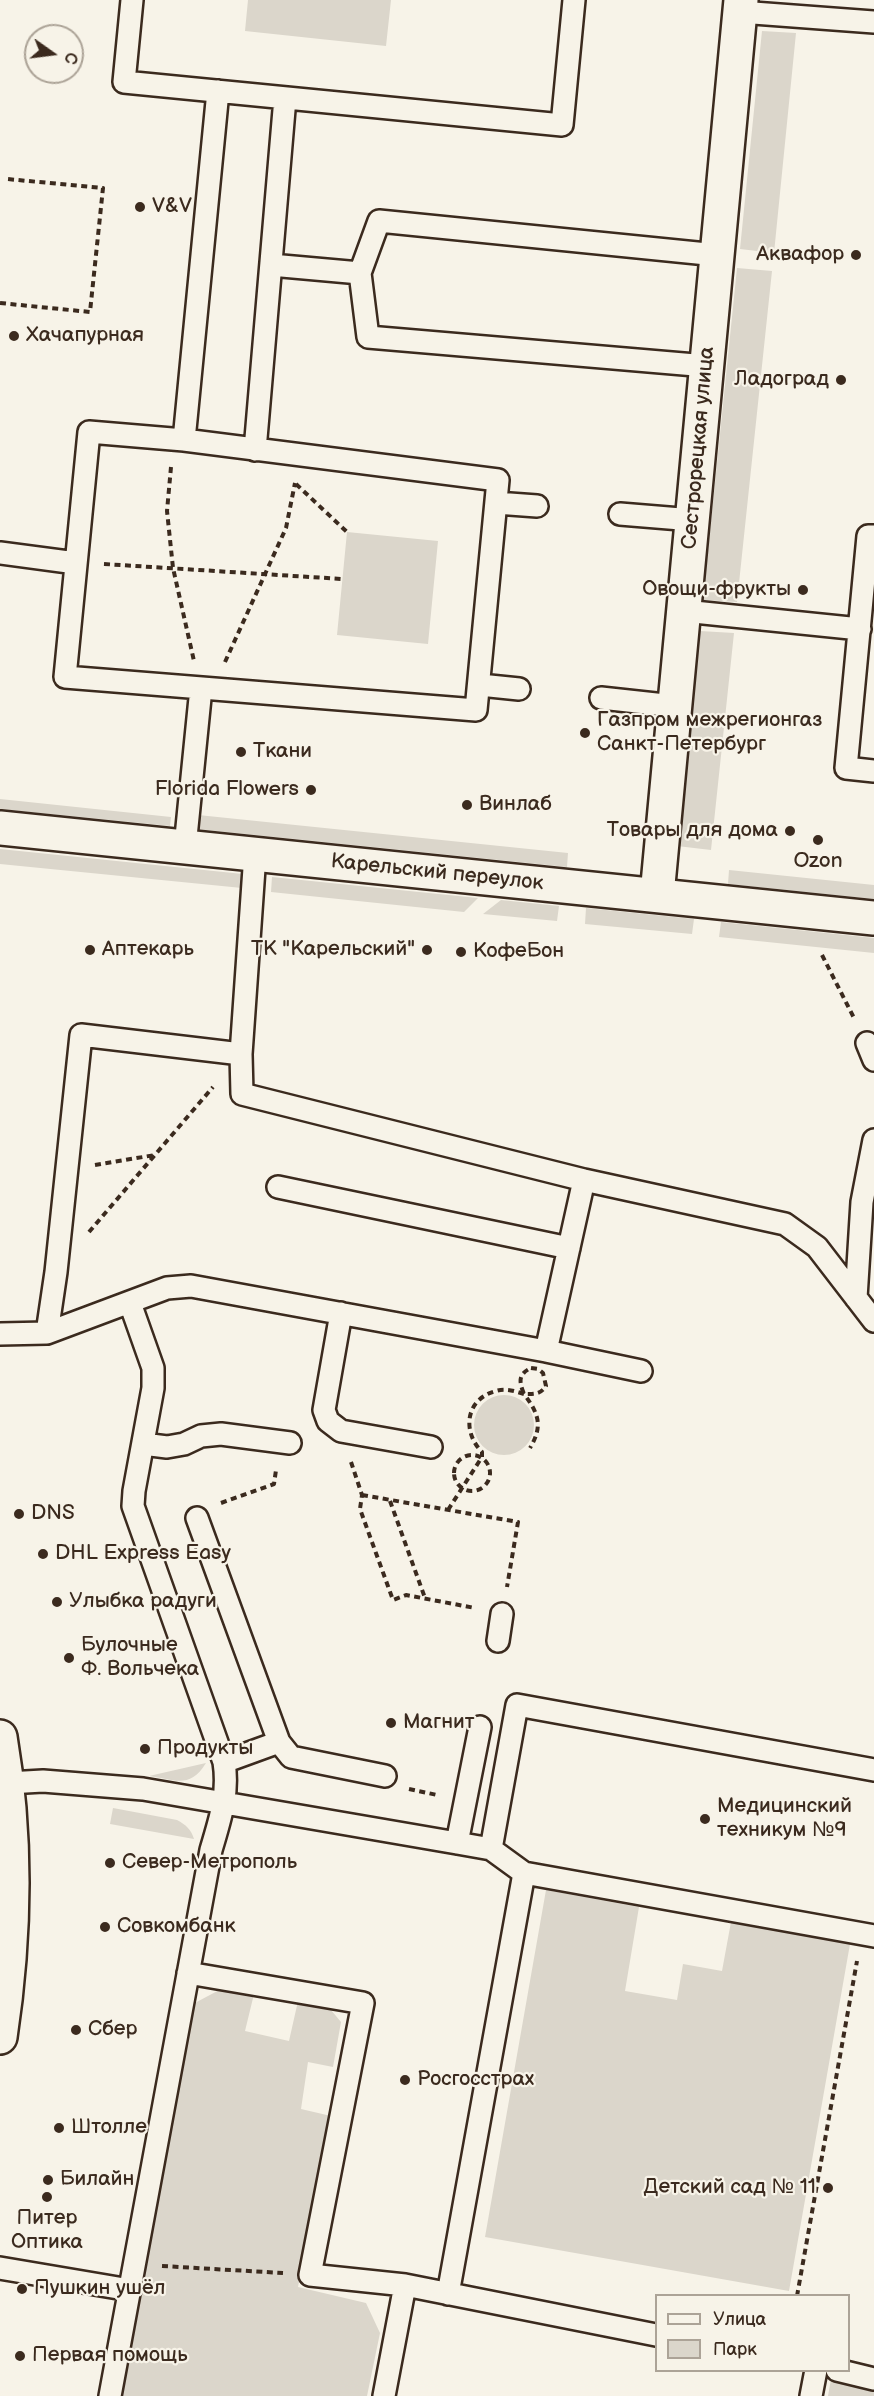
<!DOCTYPE html>
<html>
<head>
<meta charset="utf-8">
<style>
  body { margin:0 }
  #map { position:relative; width:874px; height:2396px; overflow:hidden; background:#f7f3e8; font-family:"Balsamiq Sans",sans-serif }
  canvas { display:block }
  .legend { position:absolute; left:655px; top:2294px; width:195px; height:78px; box-sizing:border-box; background:#f7f3e8; border:2px solid #aca397; margin:0; padding:8px 10px; list-style:none; font-size:18px; color:#3b2a1e }
  .legend li { display:flex; align-items:center; gap:12px; height:30px }
  .legend b { width:30px; border:2px solid #aca397 }
  .north { position:absolute; left:24px; top:24px; width:60px; height:60px; box-sizing:border-box; background:#f7f3e8; border:2px solid #aca397; border-radius:50%; rotate:104deg; font-size:16px; font-weight:700; line-height:24px; text-align:center; color:#3b2a1e }
  .north::after { content:''; display:block; margin:auto; width:21px; height:27px; background:#3b2a1e; clip-path:polygon(50% 0,100% 100%,50% 72%,0 100%) }
</style>
</head>
<body>
<div id="map">
<canvas width="874" height="2396"></canvas>
<ul class="legend">
<li><b style="height:8px;background:#f7f3e8"></b>Улица</li>
<li><b style="height:16px;background:#dbd6cb"></b>Парк</li>
</ul>
<div class="north">С</div>
</div>
<script>
const ctx = document.querySelector('canvas').getContext('2d');
ctx.lineJoin = 'round';
function fillPath(path, color) {
  ctx.fillStyle = color;
  ctx.fill(path, 'evenodd');
}
function trace(path, color, width, dash) {
  ctx.strokeStyle = color;
  ctx.lineWidth = width;
  ctx.lineCap = dash ? 'butt' : 'round';
  ctx.setLineDash(dash || []);
  ctx.stroke(path);
}
function label(font, color, halo, rows, align = 'center') {
  ctx.font = font + ' "Balsamiq Sans",sans-serif';
  ctx.lineWidth = 4.5;
  ctx.setLineDash([]);
  ctx.textBaseline = 'middle';
  ctx.strokeStyle = halo;
  ctx.fillStyle = color;
  for (const [text, x, y, turn = 0] of rows) {
    ctx.save();
    ctx.translate(x, y);
    ctx.rotate((+turn || 0) * Math.PI / 180);
    ctx.textAlign = isNaN(turn) ? turn : align;
    if (halo) ctx.strokeText(text, 0, 0);
    ctx.fillText(text, 0, 0);
    ctx.restore();
  }
}
fillPath(new Path2D(`
  M248,0H391L386,46L245,31Z
  M762,31L796,33L774,253L740,249Z
  M737,268L772,271L737,602L703,600Z
  M347,532L438,541L428,644L337,635Z
  M700,631L734,633L711,850L677,846Z
  M0,799L171,817L170,826L0,809Z
  M198,815L568,853L567,867L196,829Z
  M0,849L243,874L242,888L0,864Z
  M729,870L874,885V899L728,884Z
  M272,877L478,898L464,912L271,892Z
  M501,900L559,906L557,921L483,914Z
  M586,908L694,919L692,934L585,924Z
  M721,922L874,938V953L719,937Z
  M474 1425a30 30 0 1 1 60 0a30 30 0 1 1-60 0Z
  M206,1763C190,1789 176,1780 149,1776Z
  M113,1808L177,1820C186,1825 191,1829 194,1839L110,1824Z
  M546,1890L639,1907L625,1991L677,2000L683,1964L722,1971L731,1922L850,1944L789,2291L485,2237Z
  M225,1987L254,1994L245,2031L289,2041L298,2001L331,2010L341,2022L333,2067L308,2062L301,2109L331,2116L298,2287L366,2303L380,2333L367,2396H121L191,2005Z
  M831,2379L874,2387V2396H828Z`), '#dbd6cb');
const lane = new Path2D(`
  M132,0L124,82L562,125L574,0
  M740,12L874,22
  M271,265L360,273L379,221L717,255
  M360,273L368,337L707,366
  M89,432L184,440L498,480L476,710L65,677Z
  M184,440L218,91
  M255,450L285,98
  M496,503L537,506
  M620,514L693,520
  M874,536H868L846,768L874,771
  M0,553L76,563
  M684,611L860,629
  M480,685L519,689
  M601,698L674,706
  M185,847L201,688
  M867,1043L874,1060
  M241,1054L242,1094L584,1180L785,1224L817,1247L874,1321
  M278,1187L569,1248
  M856,1298L862,1202L874,1140
  M341,1313L324,1410L328,1421L341,1431L431,1447
  M47,1333L167,1288L191,1286L546,1351L584,1180
  M0,1334L47,1333L56,1272L81,1035L241,1054L255,854
  M546,1351L641,1371
  M143,1444L167,1447L184,1444L201,1436L221,1434L290,1443
  M197,1518L279,1742L291,1757L385,1776
  M498,1641L502,1614
  M224,1762L279,1742
  M8,1783L43,1781L143,1789L457,1843L491,1849L524,1873L874,1936
  M457,1843L480,1727
  M491,1849L517,1705L874,1770
  M188,1973L363,2003L310,2275L405,2285L656,2335
  M0,2268L130,2290
  M448,2294L524,1873
  M837,2370L874,2379
  M110,2396L211,1850C220,1819 229,1794 224,1762L133,1506L134,1491L153,1388V1368L130,1303
  M384,2396L405,2285
  M811,2396L816,2370`);
const street = new Path2D(`
  M657,895L741,0`);
const secondary = new Path2D(`
  M0,828L874,918
  M0,1737C17,1837 15,1938 0,2037`);
trace(lane, '#3b2a1e', 26);
trace(street, '#3b2a1e', 38);
trace(secondary, '#3b2a1e', 38);
trace(new Path2D(`
  M0,303L90,312L103,188L7,179
  M171,467L167,511L173,568L194,661
  M296,484L347,532
  M104,564L342,579
  M225,662L286,528L295,483
  M822,955L854,1018
  M95,1165L155,1155
  M89,1232L213,1087
  M531,1368L538,1369L543,1373L546,1386C540,1395 534,1394 524,1394C519,1382 518,1374 531,1368Z
  M454 1473a18 18 0 1 1 36 0a18 18 0 1 1-36 0Z
  M351,1462L362,1495L360,1509L393,1600L406,1595L475,1608
  M362,1495L518,1522L507,1587
  M390,1501L425,1598
  M221,1503L274,1484L276,1470
  M448,1510L482,1457V1452C462,1432 465,1399 496,1391C505,1388 515,1391 524,1394C539,1414 543,1426 530,1448
  M409,1789L437,1795
  M162,2266L283,2273
  M797,2296L857,1961`), '#3b2a1e', 4, [6, 4.5]);
trace(lane, '#f7f3e8', 21);
trace(street, '#f7f3e8', 33);
trace(secondary, '#f7f3e8', 33);
for (const [x, y, r, color] of [
  [140,207,6,"#3b2a1e"],
  [856,255,6,"#3b2a1e"],
  [14,336,6,"#3b2a1e"],
  [841,380,6,"#3b2a1e"],
  [803,590,6,"#3b2a1e"],
  [585,733,6,"#3b2a1e"],
  [241,752,6,"#3b2a1e"],
  [311,790,6,"#3b2a1e"],
  [467,805,6,"#3b2a1e"],
  [790,831,6,"#3b2a1e"],
  [818,840,6,"#3b2a1e"],
  [90,950,6,"#3b2a1e"],
  [427,950,6,"#3b2a1e"],
  [461,952,6,"#3b2a1e"],
  [19,1514,6,"#3b2a1e"],
  [43,1554,6,"#3b2a1e"],
  [57,1602,6,"#3b2a1e"],
  [69,1658,6,"#3b2a1e"],
  [391,1723,6,"#3b2a1e"],
  [145,1749,6,"#3b2a1e"],
  [705,1819,6,"#3b2a1e"],
  [110,1863,6,"#3b2a1e"],
  [105,1927,6,"#3b2a1e"],
  [76,2030,6,"#3b2a1e"],
  [405,2080,6,"#3b2a1e"],
  [59,2128,6,"#3b2a1e"],
  [48,2180,6,"#3b2a1e"],
  [828,2188,6,"#3b2a1e"],
  [47,2197,6,"#3b2a1e"],
  [22,2289,6,"#3b2a1e"],
  [20,2356,6,"#3b2a1e"]
]) {
  const dot = new Path2D();
  dot.arc(x, y, r, 0, 2 * Math.PI);
  ctx.fillStyle = color;
  ctx.fill(dot);
  trace(dot, '#f7f3e8', 2);
}
label('21px', '#3b2a1e', '#f7f3e8', [
  ["V&V",152,207],
  ["Аквафор",844,255,"right"],
  ["Хачапурная",26,336],
  ["Ладоград",829,380,"right"],
  ["Овощи-фрукты",791,590,"right"],
  ["Газпром межрегионгаз",597,721],
  ["Санкт-Петербург",597,745],
  ["Ткани",253,752],
  ["Florida Flowers",299,790,"right"],
  ["Винлаб",479,805],
  ["Товары для дома",778,831,"right"],
  ["Ozon",818,862,"center"],
  ["Аптекарь",102,950],
  ["ТК \"Карельский\"",415,950,"right"],
  ["КофеБон",473,952],
  ["DNS",31,1514],
  ["DHL Express Easy",55,1554],
  ["Улыбка радуги",69,1602],
  ["Булочные",81,1646],
  ["Ф. Вольчека",81,1670],
  ["Магнит",403,1723],
  ["Продукты",157,1749],
  ["Медицинский",717,1807],
  ["техникум №9",717,1831],
  ["Север-Метрополь",122,1863],
  ["Совкомбанк",117,1927],
  ["Сбер",88,2030],
  ["Росгосстрах",417,2080],
  ["Штолле",71,2128],
  ["Билайн",60,2180],
  ["Детский сад № 11",816,2188,"right"],
  ["Питер",47,2219,"center"],
  ["Оптика",47,2243,"center"],
  ["Пушкин ушёл",34,2289],
  ["Первая помощь",32,2356]
], 'left');
label('21px', '#3b2a1e', '#f7f3e8', [
  ["Сестрорецкая улица",699,448,-85],
  ["Карельский переулок",437,873,6]
]);
</script>
</body>
</html>
